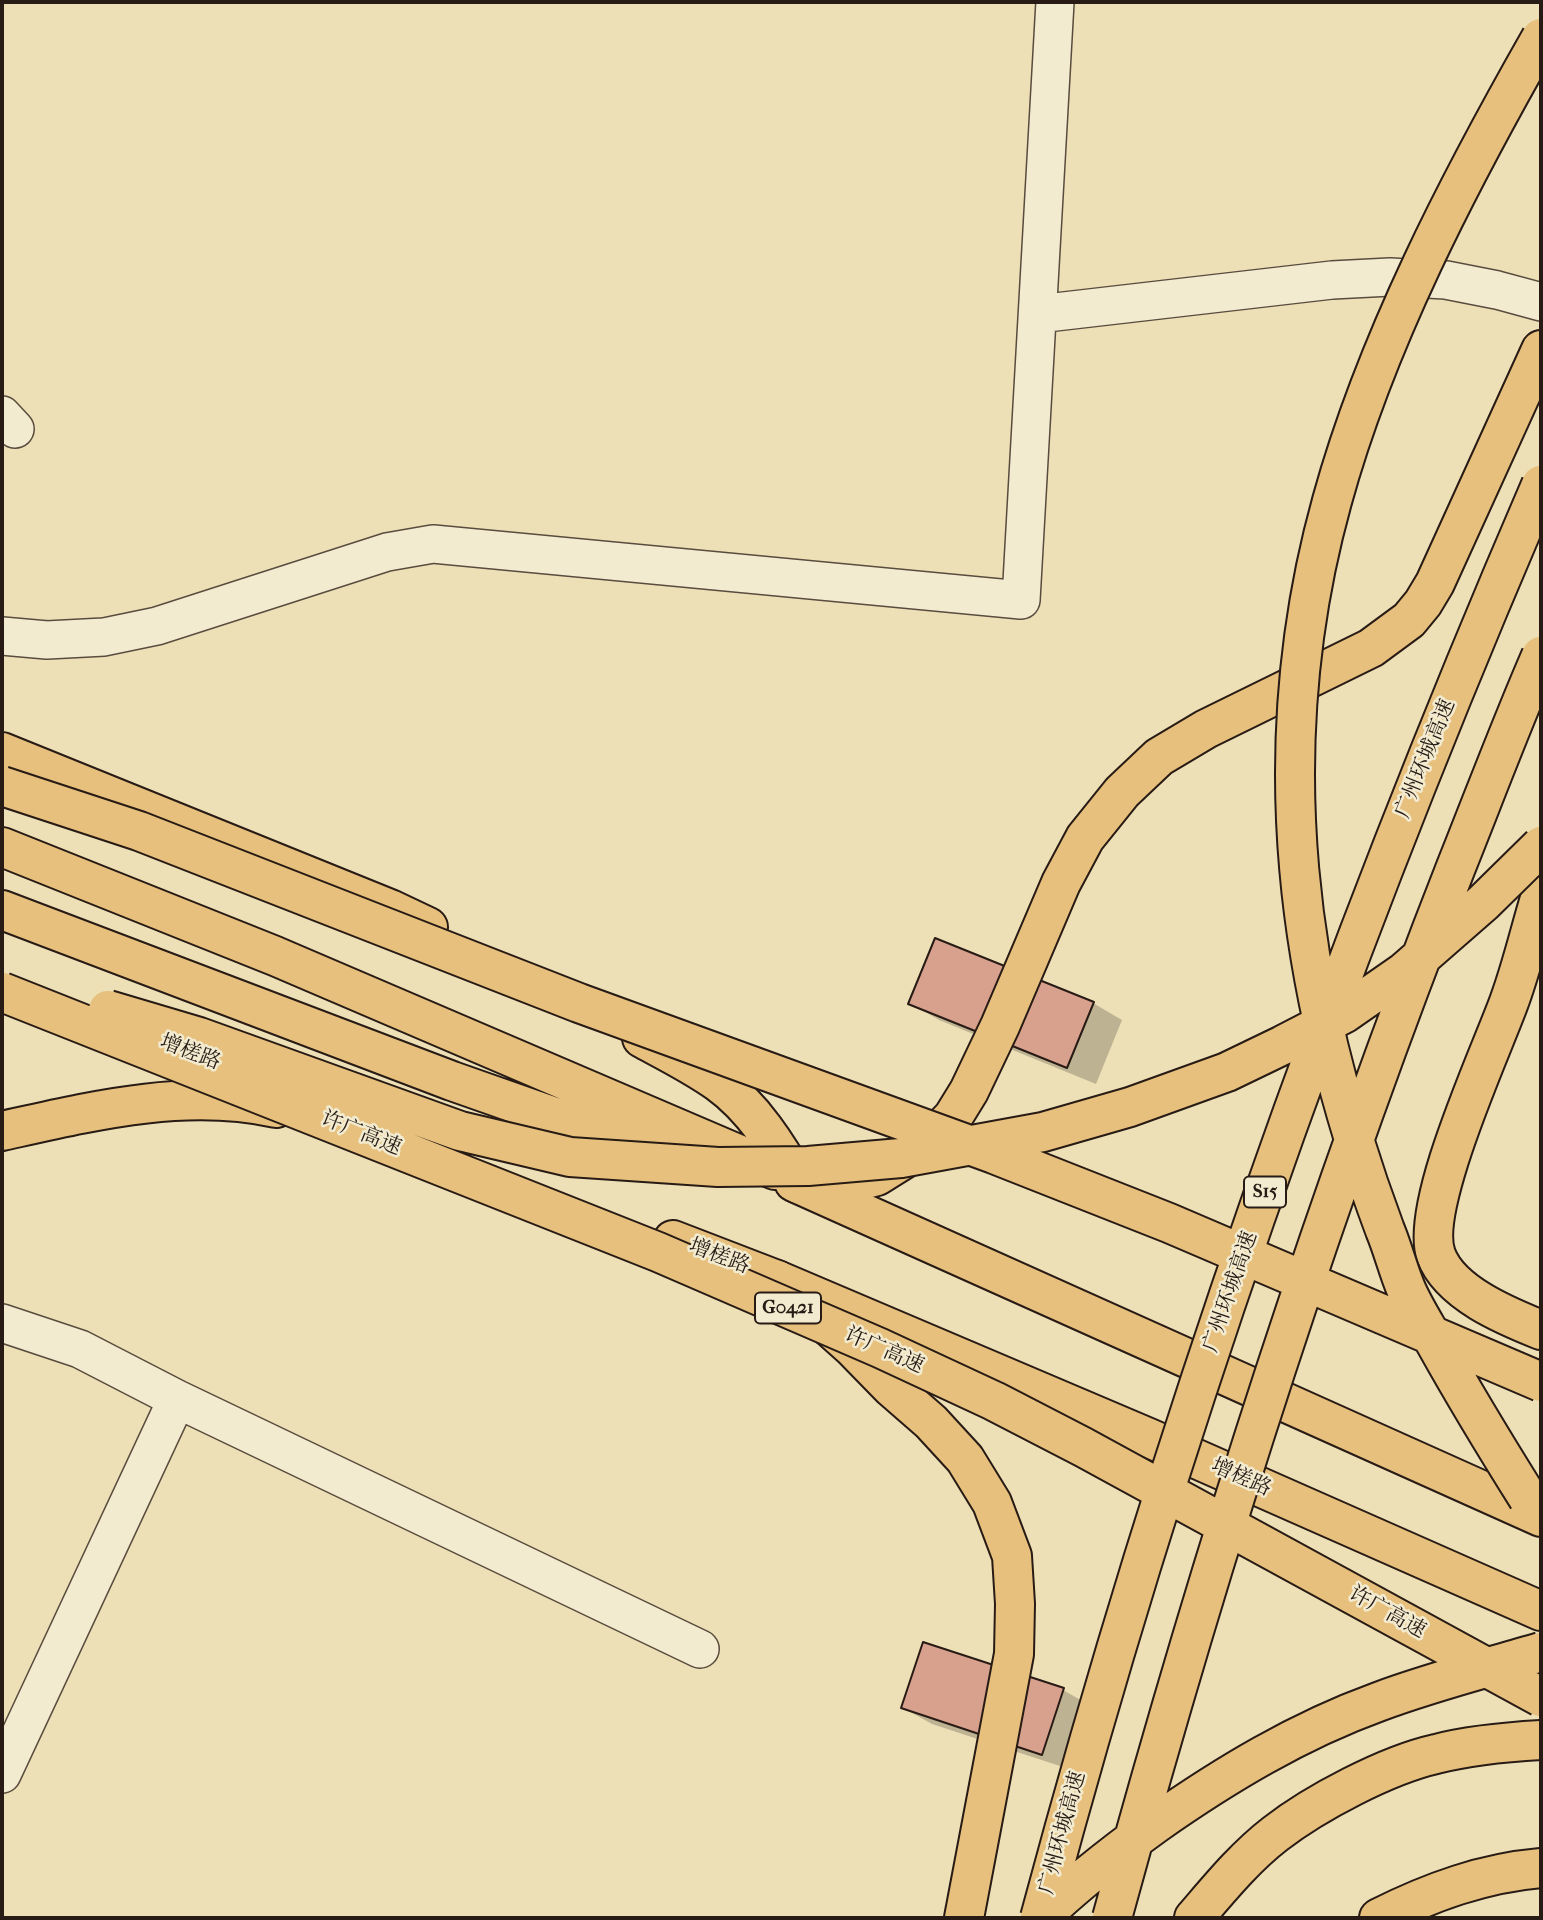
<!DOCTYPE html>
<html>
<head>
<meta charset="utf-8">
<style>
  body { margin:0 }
  #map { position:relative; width:1543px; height:1920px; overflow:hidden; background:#ede0b7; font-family:"IM FELL French Canon",serif }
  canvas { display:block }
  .frame { position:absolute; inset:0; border:4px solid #281b15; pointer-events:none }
</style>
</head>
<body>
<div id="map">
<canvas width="1543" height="1920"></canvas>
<div class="frame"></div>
</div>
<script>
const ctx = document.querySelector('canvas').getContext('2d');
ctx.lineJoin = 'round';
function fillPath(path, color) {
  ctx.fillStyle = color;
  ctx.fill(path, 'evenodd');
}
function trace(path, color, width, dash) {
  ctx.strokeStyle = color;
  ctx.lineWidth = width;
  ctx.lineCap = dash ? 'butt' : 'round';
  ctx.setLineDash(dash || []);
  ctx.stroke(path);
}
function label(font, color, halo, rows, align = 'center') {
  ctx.font = font + ' "IM FELL French Canon","Noto Serif SC",serif';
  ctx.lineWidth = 5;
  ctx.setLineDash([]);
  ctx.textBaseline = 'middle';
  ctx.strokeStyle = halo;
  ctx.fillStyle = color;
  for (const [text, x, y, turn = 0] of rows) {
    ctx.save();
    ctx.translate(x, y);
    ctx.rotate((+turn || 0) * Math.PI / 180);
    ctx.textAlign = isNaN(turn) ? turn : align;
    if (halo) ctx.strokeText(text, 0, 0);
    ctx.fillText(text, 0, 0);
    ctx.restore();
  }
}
fillPath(new Path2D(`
  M910,1003H1093L1122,1020L1096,1084L939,1020Z
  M924,1644L1063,1690L1093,1707L1072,1770L932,1724L903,1708Z`), '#0003');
const building = new Path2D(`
  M935,938L1094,1002L1067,1068L908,1004Z
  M923,1642L1064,1688L1042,1755L901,1708Z`);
fillPath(building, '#d8a18d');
trace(building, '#281b15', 2);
const street = new Path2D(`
  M1038,314L1332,280L1390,277L1446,280L1497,290L1541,302
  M2,415L15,429
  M2,636L47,640L104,637L157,626L387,552L433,544L1021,600L1055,2
  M2,1323L80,1349L177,1399L700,1649
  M2,1774L177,1399`);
const primary = new Path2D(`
  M2,752L390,909L428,927
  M2,847L275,956L775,1170
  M2,910L452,1081L563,1120L699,1157
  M642,1038C668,1052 694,1065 718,1082C753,1107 778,1147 799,1184
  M2,1131C92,1111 184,1088 276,1108
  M794,1182L1541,1517
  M673,1240L777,1280L1149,1438L1541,1611`);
const highway = new Path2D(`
  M1541,895C1530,931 1522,967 1509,1002C1490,1054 1419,1207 1436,1255C1450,1293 1506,1316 1541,1330
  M799,1184L850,1183L877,1176L925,1146L953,1117L969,1091L1000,1026L1061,883L1085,838L1122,792L1159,757L1206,729L1371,648L1409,620L1423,603L1435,583L1541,350
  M777,1280L852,1347L892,1388L931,1422L965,1459L992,1503L1012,1556L1015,1604L1014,1654L964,1918
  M1194,1918C1219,1889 1244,1858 1275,1834C1315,1803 1387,1765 1436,1754C1470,1745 1506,1742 1541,1740
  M1379,1918C1431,1892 1483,1873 1541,1868`);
trace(street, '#594c3e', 40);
trace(primary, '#281b15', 42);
trace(highway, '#281b15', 42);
trace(street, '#f3ebd0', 37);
trace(primary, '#e6c07c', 38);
trace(highway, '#e6c07c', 38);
const highwayBridge = new Path2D(`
  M2,786L139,831L579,1003L994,1154L1169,1223L1541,1382
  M2,992L658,1252L880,1348L994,1401L1083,1447L1541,1697
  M108,1010L199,1037L460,1131L570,1157L718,1167L808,1166L901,1158L1043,1132L1130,1107L1227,1072L1283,1045L1345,1013L1404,972L1483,903L1541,846
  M1528,1498C1496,1447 1465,1396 1436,1344C1426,1326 1414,1308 1406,1289C1398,1270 1393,1249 1385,1230C1296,992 1263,749 1332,501C1376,341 1459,182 1541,38
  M1040,1918C1171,1428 1340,950 1541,485
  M1040,1918C1076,1883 1115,1853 1155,1824C1225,1775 1298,1731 1378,1702C1431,1682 1487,1668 1541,1652
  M1112,1918C1209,1562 1321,1211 1456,867C1484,797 1511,725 1541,656`);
trace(highwayBridge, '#281b15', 42, []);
trace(highwayBridge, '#e6c07c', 38);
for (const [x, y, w] of [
  [1265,1192,42],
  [788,1308,66]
]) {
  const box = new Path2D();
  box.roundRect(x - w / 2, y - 15.5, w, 31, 5);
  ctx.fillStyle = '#f3ebd0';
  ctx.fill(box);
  trace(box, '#281b15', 2);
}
label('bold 19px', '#281b15', null, [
  ["S15",1265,1192],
  ["G0421",788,1308]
]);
label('21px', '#281b15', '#f3ebd0', [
  ["广州环城高速",1426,759,-68],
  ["增槎路",190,1053,21],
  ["许广高速",361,1134,22],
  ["增槎路",719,1257,21],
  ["广州环城高速",1231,1292,-71],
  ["许广高速",884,1351,24],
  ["增槎路",1241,1478,24],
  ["许广高速",1387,1613,29],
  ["广州环城高速",1063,1833,-75]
]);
</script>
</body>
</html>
